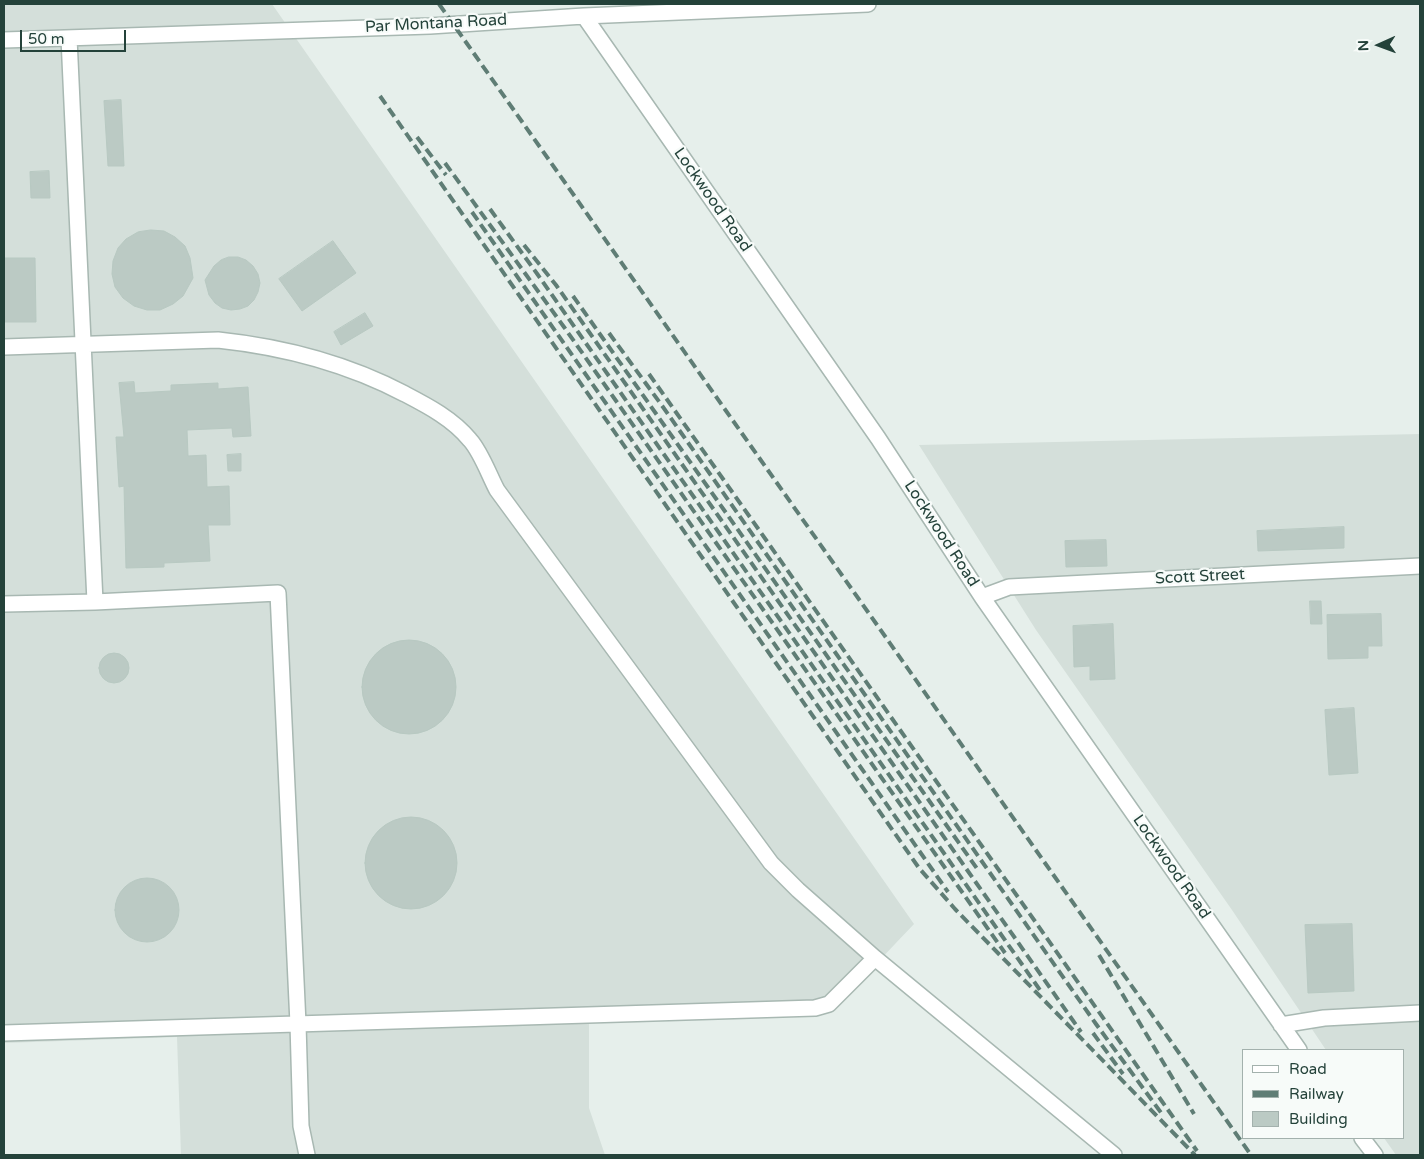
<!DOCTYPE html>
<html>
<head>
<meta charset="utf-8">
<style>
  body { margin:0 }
  #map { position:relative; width:1424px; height:1159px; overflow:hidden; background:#e6efeb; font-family:"Varela Round",sans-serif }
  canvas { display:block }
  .frame { position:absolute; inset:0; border:5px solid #24423a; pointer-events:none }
  .legend { position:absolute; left:1242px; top:1049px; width:162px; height:90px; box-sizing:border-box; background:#f7fbf9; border:1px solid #a3b1ad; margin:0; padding:6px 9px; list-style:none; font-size:15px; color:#24423a }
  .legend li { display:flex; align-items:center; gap:10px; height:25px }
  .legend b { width:25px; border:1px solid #a3b1ad }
  .north { position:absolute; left:1354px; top:20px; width:50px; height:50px; -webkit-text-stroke:4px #f7fbf9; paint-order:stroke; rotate:268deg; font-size:14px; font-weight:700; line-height:20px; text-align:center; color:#24423a }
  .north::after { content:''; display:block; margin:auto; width:18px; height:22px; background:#24423a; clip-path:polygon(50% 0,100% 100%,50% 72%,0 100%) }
  .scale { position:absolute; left:20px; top:30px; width:106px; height:22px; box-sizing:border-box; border:2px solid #24423a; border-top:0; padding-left:6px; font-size:15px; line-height:18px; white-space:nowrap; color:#24423a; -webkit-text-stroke:4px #f7fbf9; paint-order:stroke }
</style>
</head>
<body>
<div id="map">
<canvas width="1424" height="1159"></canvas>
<div class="frame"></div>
<ul class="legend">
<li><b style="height:6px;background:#fff"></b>Road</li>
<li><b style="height:6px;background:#5f7d75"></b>Railway</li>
<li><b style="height:14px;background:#bbcac4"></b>Building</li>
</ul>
<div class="north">N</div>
<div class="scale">50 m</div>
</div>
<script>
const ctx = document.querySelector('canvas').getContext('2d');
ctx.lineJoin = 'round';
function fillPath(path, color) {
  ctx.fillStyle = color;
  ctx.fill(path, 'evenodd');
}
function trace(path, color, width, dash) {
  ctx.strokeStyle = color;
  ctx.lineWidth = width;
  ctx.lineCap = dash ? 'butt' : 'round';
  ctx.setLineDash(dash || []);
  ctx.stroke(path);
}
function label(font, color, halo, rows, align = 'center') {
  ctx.font = font + ' "Varela Round",sans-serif';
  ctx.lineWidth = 4.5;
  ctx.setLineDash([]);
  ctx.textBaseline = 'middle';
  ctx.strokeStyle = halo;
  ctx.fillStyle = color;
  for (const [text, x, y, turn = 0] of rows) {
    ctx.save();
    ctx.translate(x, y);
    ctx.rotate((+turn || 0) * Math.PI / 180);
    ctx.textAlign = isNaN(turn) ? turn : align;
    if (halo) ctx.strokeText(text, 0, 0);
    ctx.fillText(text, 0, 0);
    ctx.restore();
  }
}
fillPath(new Path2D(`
  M4,4H272L914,924L838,1004L589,1022V1108L605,1155H181L177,1037L4,1043Z
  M1420,434V1155H1396L1384,1138H1403V1050H1326L1232,910L1036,630L919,445Z`), '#d4dfda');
const building = new Path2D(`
  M121,100L124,166H108L104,101Z
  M49,171L50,198H31L30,172Z
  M151,230L164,231L175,237L185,246L190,258L193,278L183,296L173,304L160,310H147L134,306L123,298L115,287L112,274L113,261L118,248L126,239L138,232Z
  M333,241L356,273L302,311L279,279Z
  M229,257H238L246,260L253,266L258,274L260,283L258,292L254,300L248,306L240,309L231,310L222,308L215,303L209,295L205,280L214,266L221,260Z
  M4,258H35L36,322H5Z
  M365,313L373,326L341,345L334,332Z
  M134,382L135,393L171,391V385L196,384L218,383V389L248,387L251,436L233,437L232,428L187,430L188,456L206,455L207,487L229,486L230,525H208L210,561L164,563V567L126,568L124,486L119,487L116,437H124L119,383Z
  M241,454V471H228L227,455Z
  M1344,527V548L1258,551L1257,531Z
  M1106,540L1107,566L1066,567L1065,541Z
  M1310,601H1321L1322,624H1311Z
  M1381,614L1382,646H1368V658L1328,659L1327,615Z
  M1113,624L1115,679L1090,680V666L1074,667L1073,626Z
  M362 687a47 47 0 1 1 94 0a47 47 0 1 1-94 0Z
  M99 668a15 15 0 1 1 30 0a15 15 0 1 1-30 0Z
  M1354,708L1358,773L1329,775L1325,710Z
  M365 863a46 46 0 1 1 92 0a46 46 0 1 1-92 0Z
  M115 910a32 32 0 1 1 64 0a32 32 0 1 1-64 0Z
  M1352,924L1354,991L1308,993L1305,925Z`);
fillPath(building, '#bbcac4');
trace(building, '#b8c9c2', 1);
const minor = new Path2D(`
  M584,16L878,438L982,597L1299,1050
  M69,38L95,602L278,593L298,1024L301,1126L307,1155
  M4,40L430,26L584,16L868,4
  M4,347L218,340C284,347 346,363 405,394C428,406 453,419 470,440C481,452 489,475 497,490L771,863L798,890L875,958L1114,1155
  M982,597L1009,587L1420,566
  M4,604L95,602
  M1281,1025L1324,1018L1420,1013
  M4,1033L815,1008L829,1004L875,958
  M1362,1138L1375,1155`);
trace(minor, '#a8b8b2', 18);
trace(minor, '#fff', 15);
trace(new Path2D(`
  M439,4L1251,1155
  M380,96L919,868L955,909L1195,1155
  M417,137L446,175
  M445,163L564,327L1005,953
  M490,209L538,275L1040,990
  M472,212L948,892
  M524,245L556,285L1081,1032
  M573,296L978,870
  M609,333L663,407L1096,1024L1162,1114
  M649,374L1197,1151
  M1099,955L1194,1114
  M1093,1033L1123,1074`), '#5f7d75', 4, [10, 5]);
label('16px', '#24423a', '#f7fbf9', [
  ["Par Montana Road",436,24,-3],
  ["Lockwood Road",712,200,55],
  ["Lockwood Road",941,534,57],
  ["Scott Street",1200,577,-3],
  ["Lockwood Road",1171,867,55]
]);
</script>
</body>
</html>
